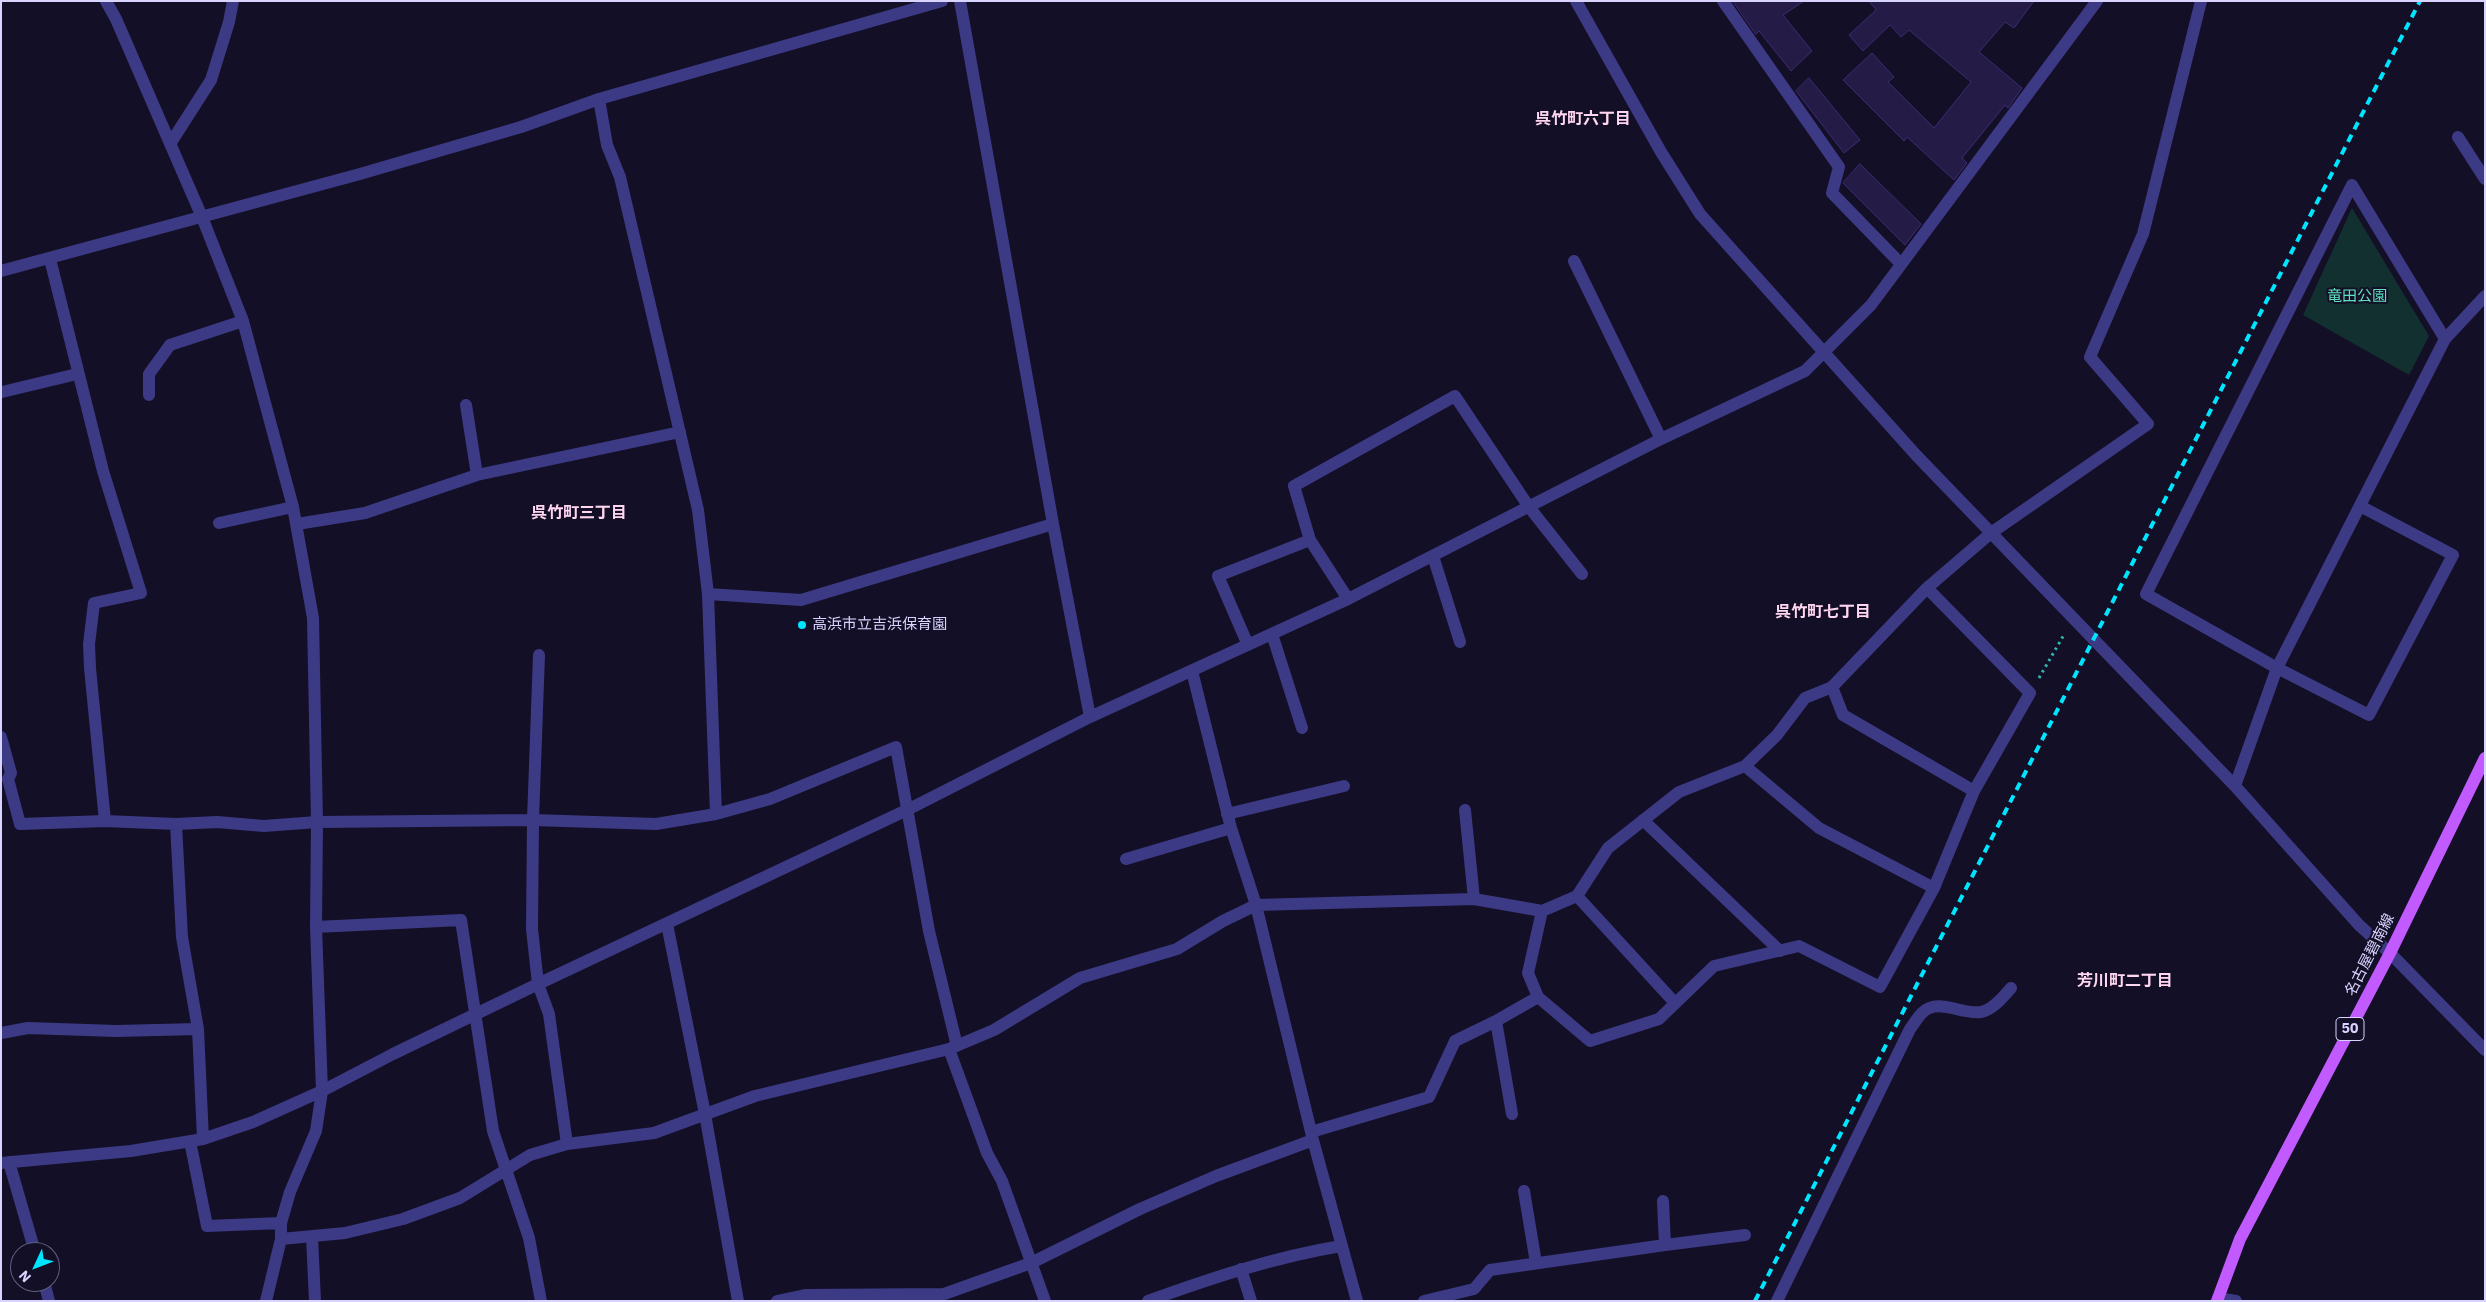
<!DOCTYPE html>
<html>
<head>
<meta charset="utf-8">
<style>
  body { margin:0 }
  #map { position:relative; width:2486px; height:1302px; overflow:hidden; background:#130f26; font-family:"IBM Plex Sans",sans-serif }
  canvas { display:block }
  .frame { position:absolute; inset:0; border:2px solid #d9d4ff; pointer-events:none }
  .north { position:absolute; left:10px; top:1242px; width:50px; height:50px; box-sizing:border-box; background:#130f26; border:1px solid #625e7d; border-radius:50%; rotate:227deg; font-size:14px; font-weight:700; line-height:20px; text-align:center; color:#d9d4ff }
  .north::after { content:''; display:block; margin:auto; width:18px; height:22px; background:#00e5ff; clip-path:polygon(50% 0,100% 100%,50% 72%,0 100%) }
</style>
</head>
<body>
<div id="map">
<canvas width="2486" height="1302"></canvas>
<div class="frame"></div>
<div class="north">N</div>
</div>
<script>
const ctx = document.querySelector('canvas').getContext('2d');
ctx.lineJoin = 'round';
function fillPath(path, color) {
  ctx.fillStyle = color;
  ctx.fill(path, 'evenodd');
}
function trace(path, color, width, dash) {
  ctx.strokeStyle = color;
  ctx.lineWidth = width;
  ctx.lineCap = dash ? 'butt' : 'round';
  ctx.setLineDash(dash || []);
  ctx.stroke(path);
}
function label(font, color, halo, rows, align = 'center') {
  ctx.font = font + ' "IBM Plex Sans","Noto Sans JP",sans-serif';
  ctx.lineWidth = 4;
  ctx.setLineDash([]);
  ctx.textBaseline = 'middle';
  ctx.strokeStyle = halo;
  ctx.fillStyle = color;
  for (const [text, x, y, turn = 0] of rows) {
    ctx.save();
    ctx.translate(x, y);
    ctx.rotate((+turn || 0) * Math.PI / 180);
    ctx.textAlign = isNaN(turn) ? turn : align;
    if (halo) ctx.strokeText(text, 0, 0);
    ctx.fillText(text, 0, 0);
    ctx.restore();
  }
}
fillPath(new Path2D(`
  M2352,208L2429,336L2409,375L2303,315Z`), '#12302f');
const building = new Path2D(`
  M1733,1H1804L1783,15L1812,51L1791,71L1759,31L1756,34Z
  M1869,1H2034L2014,28L2005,22L1979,52L2022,88L2008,108L2005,105L1962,158L1967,163L1954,180L1907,137L1904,141L1843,80L1872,53L1894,77L1888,82L1934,128L1971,82L1909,30L1901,37L1890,25L1863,51L1849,35L1876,10Z
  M1809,78L1860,140L1844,153L1796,91Z
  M1860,164L1921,224L1905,245L1843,183Z`);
fillPath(building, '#241b47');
trace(building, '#3b2d73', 1);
trace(new Path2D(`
  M2039,678L2065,633`), '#2fb8b0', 3, [2.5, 4]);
trace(new Path2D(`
  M106,1L116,19L202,217L243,321L293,507L313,618L317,822L316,927L322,1091L316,1131L290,1192L281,1223V1239L266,1301
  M960,1L1053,524L1090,717
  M1576,1L1661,152L1700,214L1916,455L2235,786L2359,925L2390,953L2485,1050
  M1723,1L1839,167L1832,193L1901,264
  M599,99L607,145L620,177L698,510L708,594L716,814
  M2458,137L2485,179
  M170,144L211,80L229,22L233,1
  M50,259L103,471L141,593L94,603L89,644L90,668L105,821
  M1574,261L1661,439
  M1,271L360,174L521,127L599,99L942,1
  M2445,339L2352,185L2146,594L2277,668L2445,339L2485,296
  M2,392L77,374
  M149,395V374L170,345L243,321
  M466,405L477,475
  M219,523L293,507
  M297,524L365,513L477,475L680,432
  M1310,540L1348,599
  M1433,556L1460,642
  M1927,588L2030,693L1974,791L1843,715L1832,687L1927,588L1991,533L2148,424L2090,357L2143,234L2201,1
  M708,594L801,600L1053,524
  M1272,634L1302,728
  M1248,645L1218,576L1310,540L1294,486L1455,396L1529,507L1582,574
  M539,655L533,820L532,929L538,984L549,1014L567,1144
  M1192,671L1231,828L1256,905L1313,1140L1357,1301
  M1,737L11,773L8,779L20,824L105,821L176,824L217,822L264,826L317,822L533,820L656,824L716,814L770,799L896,747L929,931L957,1046
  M1745,766L1777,735L1805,698L1832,687
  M2235,786L2277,668L2369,715L2453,555L2360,506
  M1465,810L1474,899
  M1227,814L1344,786
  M1643,820L1780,951
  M176,824L182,937L198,1029L203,1139
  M1126,859L1231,828
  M1577,896L1608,848L1679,792L1745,766L1819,828L1934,888
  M667,924L705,1114L738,1301
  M316,927L461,920L493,1131L529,1238L541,1301
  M1675,1003L1577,896L1542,911L1528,973L1538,997L1590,1041L1659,1019L1714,966L1799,946L1880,987L1934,888L1974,791
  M1,1033L28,1028L116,1031L198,1029
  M949,1049L987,1153L1002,1181L1045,1301
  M1512,1114L1496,1021L1538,997
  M1311,1132L1429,1097L1455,1041L1496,1021
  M190,1141L207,1226L281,1223
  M9,1162L35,1252
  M1,1163L131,1151L203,1139L253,1122L322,1091L393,1054L538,984L909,809L1090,717L1348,599L1661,439L1805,371L1871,305L2097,1
  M1524,1191L1536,1263
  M1663,1201L1665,1245L1745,1235
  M312,1237L315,1301
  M281,1239L345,1233L403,1219L460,1198L530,1155L567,1144L654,1133L755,1096L949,1049L994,1030L1080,978L1177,949L1223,921L1256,905L1474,899L1542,911
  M1241,1269L1251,1301
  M44,1282L49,1301
  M2218,1298L2236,1301
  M777,1301L805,1295L944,1294L1031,1263L1140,1209L1216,1176L1313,1140
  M1148,1301C1211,1278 1275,1257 1341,1246
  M1424,1301L1474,1289L1490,1270L1665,1245
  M1777,1301L1910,1029C1914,1024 1917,1018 1922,1013C1938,997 1961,1015 1981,1012C1993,1010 2004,996 2011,988`), '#3d3a85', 12);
trace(new Path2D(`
  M2217,1301L2240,1239L2390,953L2485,758`), '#c25bff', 12);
trace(new Path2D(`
  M1755,1301L2420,1`), '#00e5ff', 4, [8, 6]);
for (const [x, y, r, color] of [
  [802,625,5,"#00e5ff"]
]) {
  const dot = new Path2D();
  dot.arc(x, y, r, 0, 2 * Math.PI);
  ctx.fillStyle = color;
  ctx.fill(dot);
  trace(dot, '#130f26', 2);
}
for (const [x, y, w] of [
  [2350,1029,28]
]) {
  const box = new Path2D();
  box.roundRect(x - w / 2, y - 11.5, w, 23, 4);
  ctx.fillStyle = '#130f26';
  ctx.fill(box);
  trace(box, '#d9d4ff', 1);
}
label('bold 14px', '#d9d4ff', null, [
  ["50",2350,1029]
]);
label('15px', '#5fe0c0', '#130f26', [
  ["竜田公園",2357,297]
]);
label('15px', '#d9d4ff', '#130f26', [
  ["高浜市立吉浜保育園",812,625]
], 'left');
label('15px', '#d9d4ff', '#130f26', [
  ["名古屋碧南線",2370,955,-63]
]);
label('bold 16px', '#ffd6f0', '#130f26', [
  ["呉竹町六丁目",1583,119],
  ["呉竹町三丁目",579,513],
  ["呉竹町七丁目",1823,612],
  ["芳川町二丁目",2125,981]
]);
</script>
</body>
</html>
